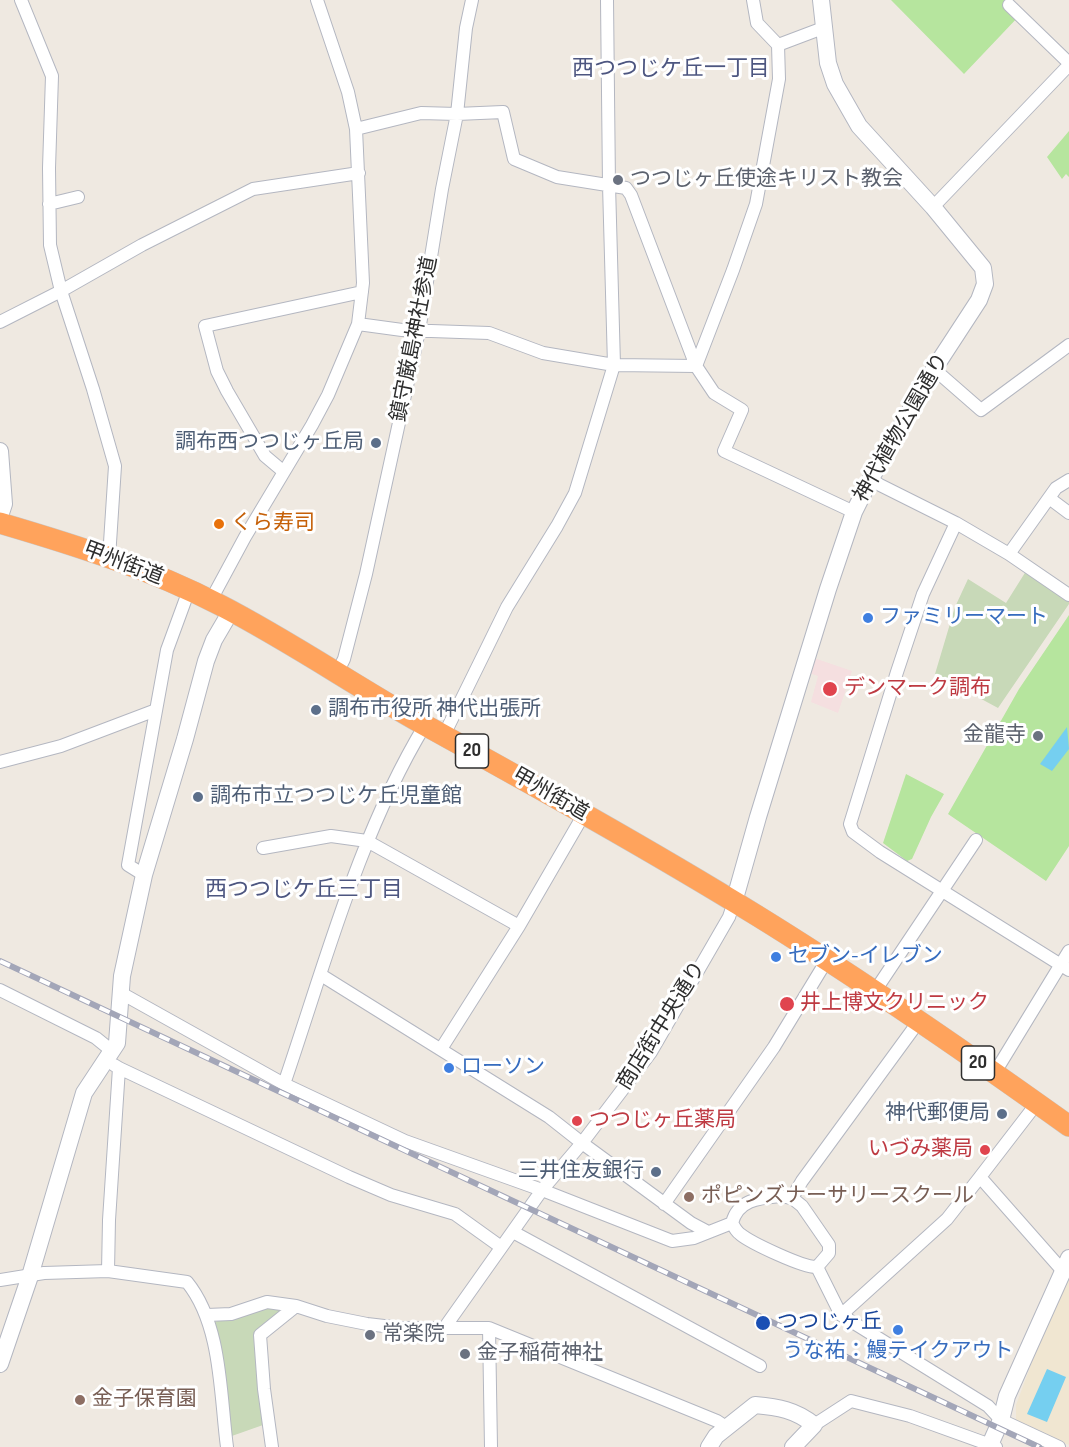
<!DOCTYPE html>
<html>
<head>
<meta charset="utf-8">
<style>
  body { margin:0 }
  canvas { display:block; background:#efe9e1 }
</style>
</head>
<body>
<canvas width="1069" height="1447"></canvas>
<script>
const ctx = document.querySelector('canvas').getContext('2d');
ctx.lineJoin = 'round';
function fillPath(path, color) {
  ctx.fillStyle = color;
  ctx.fill(path, 'evenodd');
}
function trace(path, color, width, dash) {
  ctx.strokeStyle = color;
  ctx.lineWidth = width;
  ctx.lineCap = dash ? 'butt' : 'round';
  ctx.setLineDash(dash || []);
  ctx.stroke(path);
}
function label(font, color, halo, rows, align = 'center') {
  ctx.font = font + ' "Sofia Sans Condensed","Noto Sans JP",sans-serif';
  ctx.lineWidth = 6;
  ctx.setLineDash([]);
  ctx.textBaseline = 'middle';
  ctx.strokeStyle = halo;
  ctx.fillStyle = color;
  for (const [text, x, y, turn = 0] of rows) {
    ctx.save();
    ctx.translate(x, y);
    ctx.rotate((+turn || 0) * Math.PI / 180);
    ctx.textAlign = isNaN(turn) ? turn : align;
    if (halo) ctx.strokeText(text, 0, 0);
    ctx.fillText(text, 0, 0);
    ctx.restore();
  }
}
fillPath(new Path2D(`
  M1069,1262V1445L1016,1422V1405Z`), '#f0e6d1');
fillPath(new Path2D(`
  M814,658L852,671L838,713L811,702L818,676L809,673Z`), '#f5dfe0');
fillPath(new Path2D(`
  M891,0H1013L1009,5L1020,15L964,74Z
  M1069,131V177L1066,174L1062,179L1047,157Z
  M1069,615V846L1046,881L948,814L1019,689Z
  M906,774L944,794L931,817L912,859L907,861L883,843Z`), '#b6e59e');
fillPath(new Path2D(`
  M1028,568L1069,597V604L998,708L935,674L955,607L968,579L1006,603Z
  M279,1306L281,1314L255,1333L263,1425L229,1437L226,1376L214,1322Z`), '#c8d9b8');
fillPath(new Path2D(`
  M1067,727L1069,749L1052,771L1040,764Z
  M1047,1369L1066,1377L1047,1422L1027,1414Z`), '#75cff0');
const street = new Path2D(`
  M21,0L52,76L49,168L50,245L61,291L93,389L115,466L109,558
  M753,0L757,23L778,45L823,28
  M1009,5L1069,63
  M356,129L421,113L457,114L503,112L514,159L557,177L626,188L631,195L696,366L714,393L742,410L724,451L854,512
  M49,204L78,197
  M933,207L1069,65
  M0,322L61,291L142,245L253,189L359,173
  M358,324L402,330L489,333L543,353L614,365L696,366
  M696,366L733,270L756,204L779,79L778,45
  M934,369L981,410L1069,345
  M284,472L265,456L227,391L217,371L205,326L362,292
  M870,480L956,523L1009,554L1069,595
  M1049,498L1069,513
  M956,523L923,594L897,672L850,824L853,832L880,852L1069,970
  M1009,554L1056,488L1069,480
  M211,600L245,537L312,425L328,395L358,324L363,283L356,129L348,92L317,0
  M337,673L344,659L366,574L419,331L442,189L457,114L466,28L472,0
  M444,735L507,607L557,526L575,493L614,365L609,185L607,0
  M0,762L61,746L156,710
  M263,848L331,836L367,841L519,926
  M144,875L128,865L167,650L189,590
  M321,975L549,1117L582,1143L691,1223L708,1232
  M0,990L96,1038L112,1051
  M875,991L976,840
  M121,993L284,1084L405,1141L542,1190L672,1241L694,1238L732,1223
  M441,1049L519,926L584,814
  M119,1068L349,1177L391,1195L455,1214L501,1247
  M994,1074L1069,951
  M284,1084C325,964 359,834 425,725
  M980,1177L1037,1103
  M781,1196L792,1198L802,1206L829,1245V1253L817,1267C804,1268 751,1243 740,1234C736,1231 734,1227 732,1223C738,1199 760,1198 781,1196Z
  M792,1198L802,1181L919,1021
  M664,1204L774,1047L827,960
  M513,1232L760,1366
  M817,1267L841,1315L988,1406L1001,1420L1059,1447
  M108,1271L109,1220L119,1068L114,1065
  M0,1280L44,1273L108,1271L187,1282C222,1325 220,1395 227,1447
  M207,1315L231,1314L267,1302L296,1306L327,1316L367,1324L401,1328H489L717,1421L726,1427
  M841,1315L947,1219L980,1177L1062,1270
  M445,1327L542,1190L582,1143L651,1052L729,917L734,902
  M489,1328L491,1447
  M814,1425L851,1401L910,1416L996,1447
  M272,1447L264,1389L260,1335L296,1306`);
const secondary = new Path2D(`
  M0,451L4,504L0,516
  M734,902L758,817L828,589L854,512L870,480L934,369L979,300L985,284L983,268L933,207L859,126L835,84L828,63L821,0
  M0,1364L30,1276L84,1093L117,1043L122,976L144,875L185,739L206,661L214,640L231,611
  M709,1447L716,1436L755,1405C778,1407 796,1410 814,1425L793,1447
  M989,1447L1001,1420L1007,1396L1069,1258`);
const highway = new Path2D(`
  M0,523C75,545 151,569 220,605C290,641 355,686 423,724C535,786 647,848 756,915C863,981 967,1053 1069,1126`);
trace(street, '#b4b7c1', 14);
trace(secondary, '#b4b7c1', 18);
trace(highway, '#c9c9c9', 22);
trace(street, '#fff', 12);
trace(secondary, '#fff', 16);
trace(highway, '#ffa35c', 21);
const rail = new Path2D(`
  M0,961L1039,1447`);
trace(rail, '#a3a6b8', 6);
trace(rail, '#fff', 4, [11]);
for (const [x, y, r, color] of [
  [618,180,6,"#6b7280"],
  [376,443,6,"#5c6f8a"],
  [219,524,6,"#e8710a"],
  [868,618,6,"#3f7fe0"],
  [830,689,8,"#e0444e"],
  [316,710,6,"#5c6f8a"],
  [1038,736,6,"#6b7280"],
  [198,797,6,"#5c6f8a"],
  [776,957,6,"#3f7fe0"],
  [787,1004,8,"#e0444e"],
  [449,1068,6,"#3f7fe0"],
  [1002,1114,6,"#5c6f8a"],
  [577,1121,6,"#e0444e"],
  [985,1150,6,"#e0444e"],
  [656,1172,6,"#5c6f8a"],
  [689,1197,6,"#8d6e63"],
  [763,1323,8,"#1a4fb4"],
  [898,1330,6,"#3f7fe0"],
  [370,1335,6,"#6b7280"],
  [465,1354,6,"#6b7280"],
  [80,1400,6,"#8d6e63"]
]) {
  const dot = new Path2D();
  dot.arc(x, y, r, 0, 2 * Math.PI);
  ctx.fillStyle = color;
  ctx.fill(dot);
  trace(dot, '#fff', 2);
}
for (const [x, y, w] of [
  [472,751,33],
  [978,1063,33]
]) {
  const box = new Path2D();
  box.roundRect(x - w / 2, y - 17, w, 34, 4.5);
  ctx.fillStyle = '#fff';
  ctx.fill(box);
  trace(box, '#2e2e2e', 1.5);
}
label('bold 20px', '#2e2e2e', null, [
  ["20",472,751],
  ["20",978,1063]
]);
label('21px', '#5b616d', '#fff', [
  ["つつじヶ丘使途キリスト教会",630,180],
  ["金龍寺",1026,736,"right"],
  ["常楽院",382,1335],
  ["金子稲荷神社",477,1354]
], 'left');
label('21px', '#2e2e2e', '#fff', [
  ["鎮守厳島神社参道",415,339,-79],
  ["神代植物公園通り",902,428,-60],
  ["甲州街道",123,564,21],
  ["甲州街道",550,795,30],
  ["商店街中央通り",662,1026,-58]
]);
label('21px', '#4e5e75', '#fff', [
  ["調布西つつじヶ丘局",364,443],
  ["調布市役所 神代出張所",328,710,"left"],
  ["調布市立つつじケ丘児童館",210,797,"left"],
  ["神代郵便局",990,1114],
  ["三井住友銀行",644,1172]
], 'right');
label('21px', '#c56008', '#fff', [
  ["くら寿司",231,524]
], 'left');
label('21px', '#366cbe', '#fff', [
  ["ファミリーマート",880,618],
  ["セブン-イレブン",788,957],
  ["ローソン",461,1068],
  ["うな祐：鰻テイクアウト",898,1352,"center"]
], 'left');
label('21px', '#be3a42', '#fff', [
  ["デンマーク調布",844,689],
  ["井上博文クリニック",800,1004],
  ["つつじヶ丘薬局",589,1121],
  ["いづみ薬局",973,1150,"right"]
], 'left');
label('21px', '#785e54', '#fff', [
  ["ポピンズナーサリースクール",701,1197],
  ["金子保育園",92,1400]
], 'left');
label('21px', '#164399', '#fff', [
  ["つつじヶ丘",777,1323]
], 'left');
label('22px', '#4d5680', '#fff', [
  ["西つつじケ丘一丁目",671,69],
  ["西つつじケ丘三丁目",304,890]
]);
</script>
</body>
</html>
